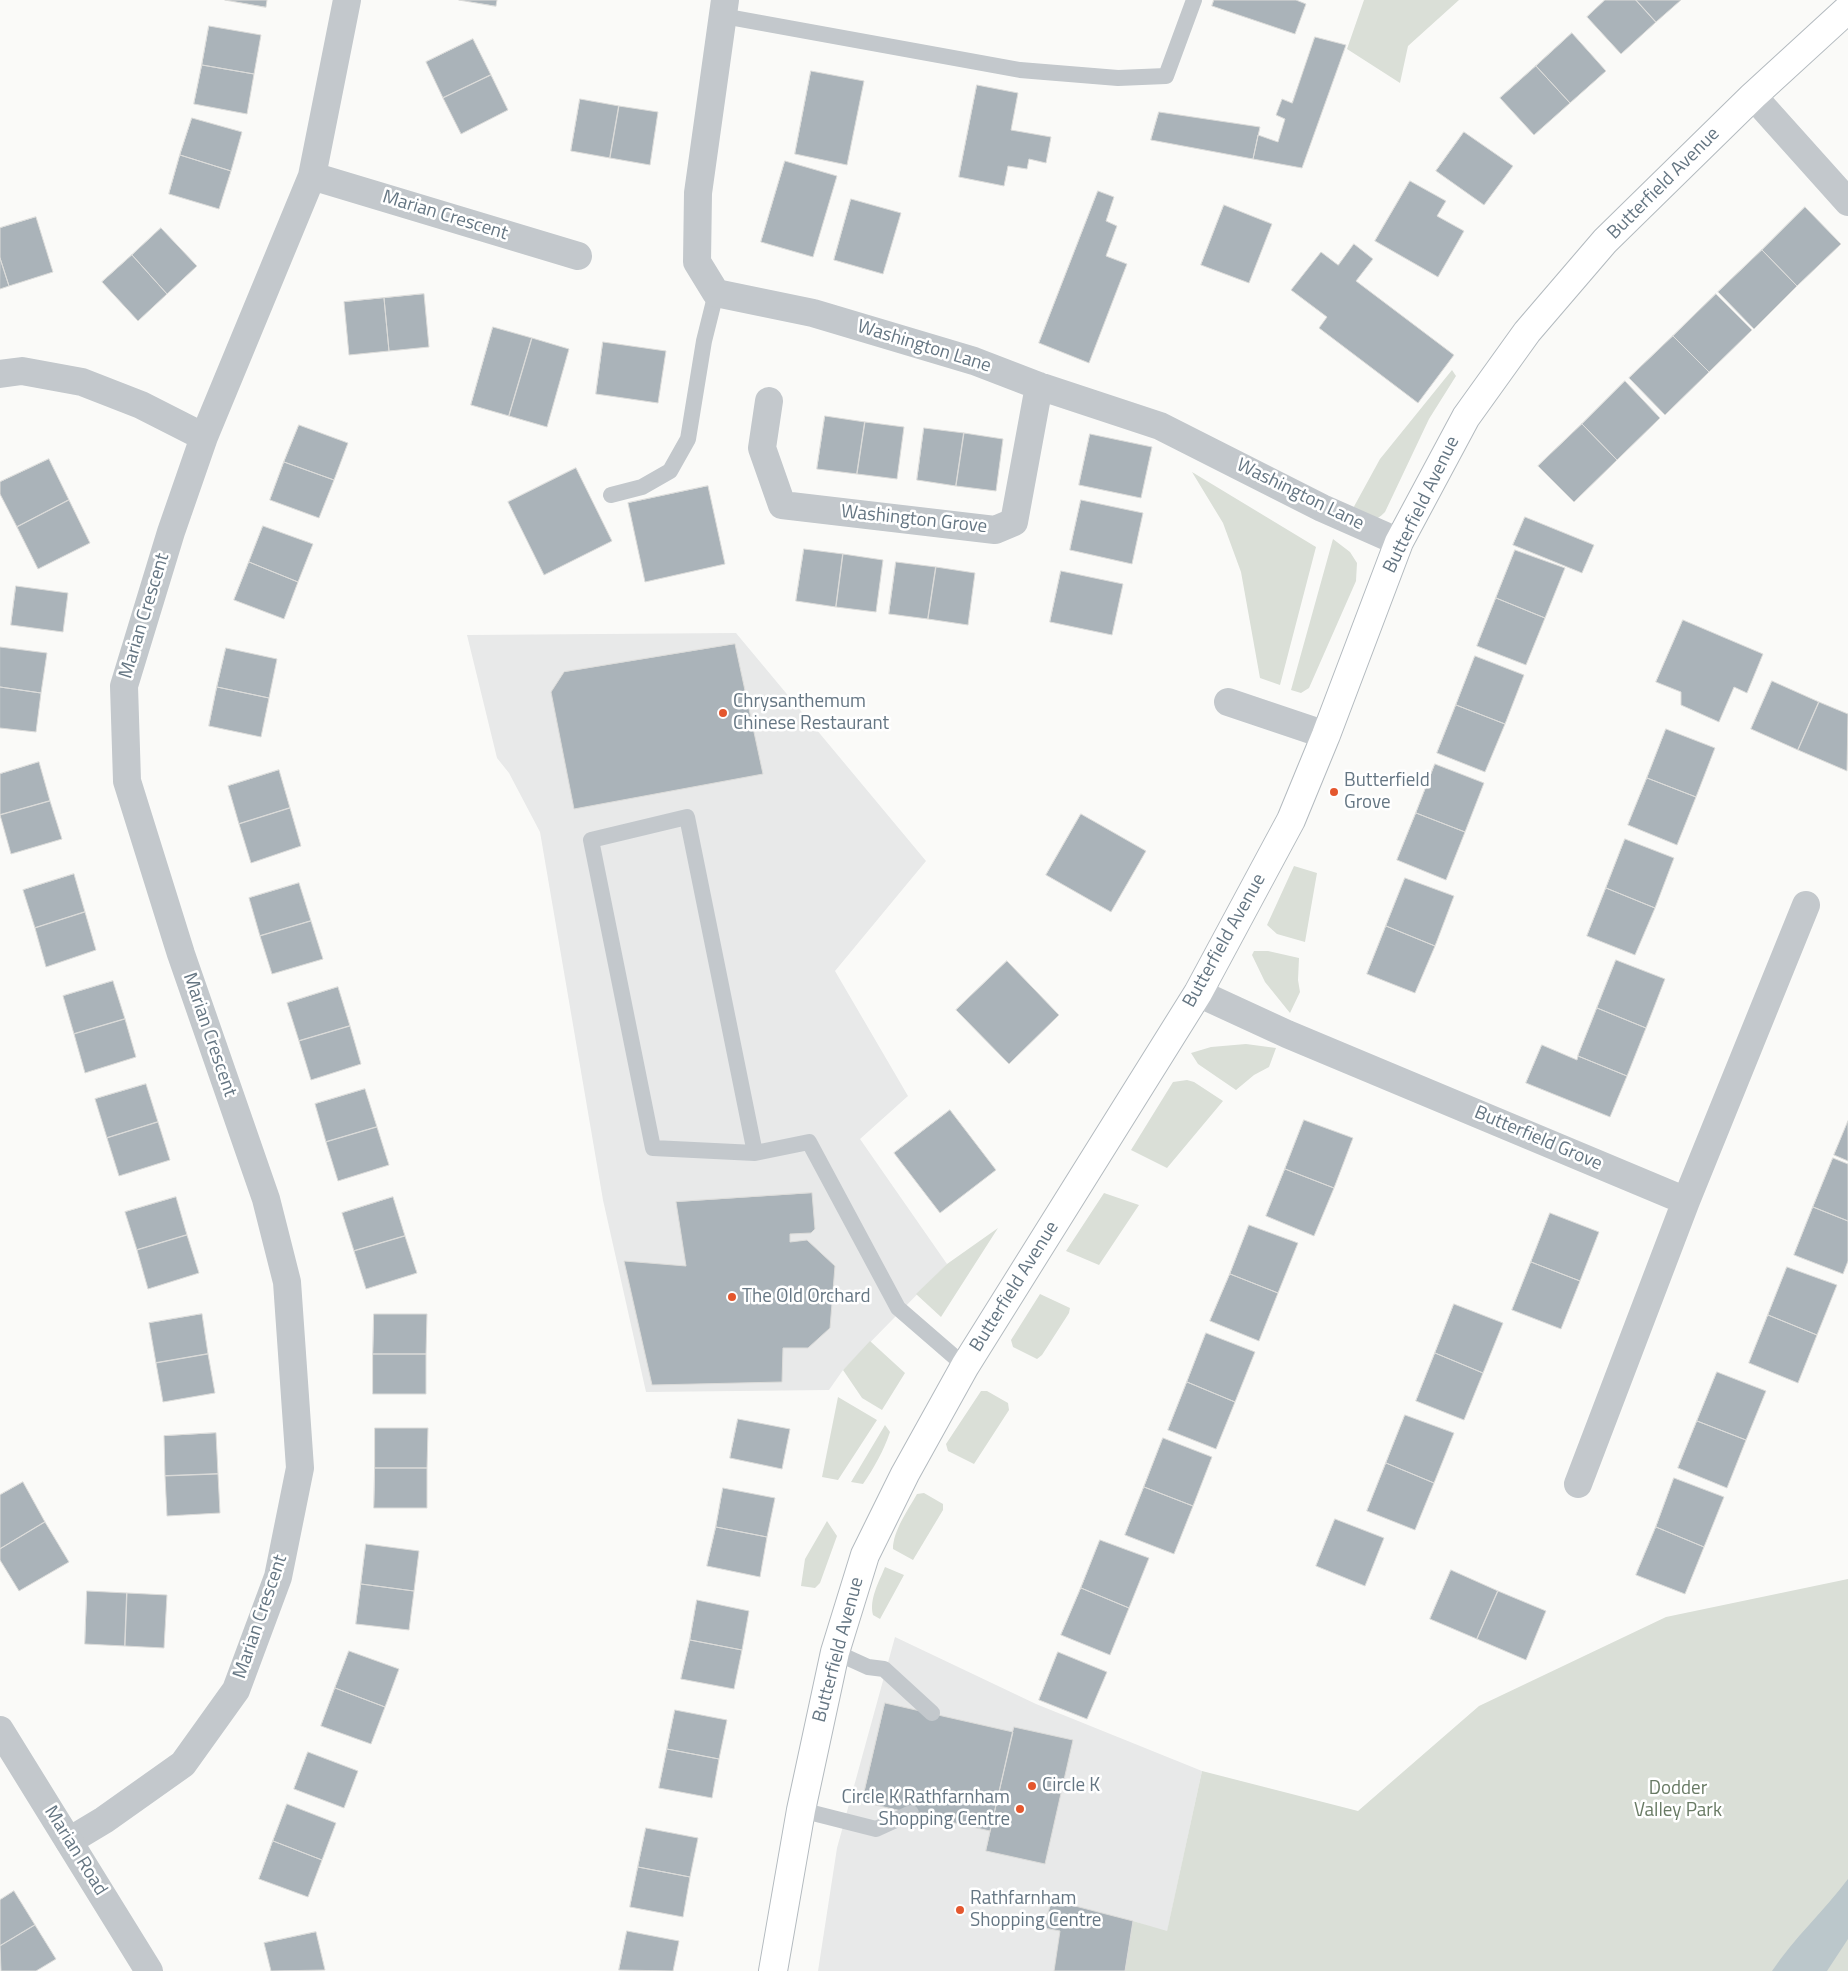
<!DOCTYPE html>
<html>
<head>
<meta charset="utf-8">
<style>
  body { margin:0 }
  canvas { display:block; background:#fafaf8 }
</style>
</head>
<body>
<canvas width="1848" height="1971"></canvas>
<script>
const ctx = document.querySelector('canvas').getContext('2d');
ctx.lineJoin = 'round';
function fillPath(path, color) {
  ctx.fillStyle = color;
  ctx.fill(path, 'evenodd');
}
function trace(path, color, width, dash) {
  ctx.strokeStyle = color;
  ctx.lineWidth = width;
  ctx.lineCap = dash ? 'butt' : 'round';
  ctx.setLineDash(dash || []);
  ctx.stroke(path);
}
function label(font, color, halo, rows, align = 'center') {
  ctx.font = font + ' "Titillium Web",sans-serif';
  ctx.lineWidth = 5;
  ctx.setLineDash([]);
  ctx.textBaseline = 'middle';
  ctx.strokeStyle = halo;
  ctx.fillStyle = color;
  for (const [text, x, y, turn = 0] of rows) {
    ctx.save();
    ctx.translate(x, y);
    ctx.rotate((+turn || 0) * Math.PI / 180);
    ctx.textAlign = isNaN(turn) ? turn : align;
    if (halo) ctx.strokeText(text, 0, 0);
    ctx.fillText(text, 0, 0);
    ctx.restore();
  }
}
fillPath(new Path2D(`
  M736,633L926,861L835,971L908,1096L860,1139L947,1264L843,1370L829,1390L646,1392L603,1200L540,832L509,773L497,758L467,635Z
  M895,1637L1036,1704L1202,1771L1167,1932L1133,1921L1125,1971H818L837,1848Z`), '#e8e9e9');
fillPath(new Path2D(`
  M1364,0H1459L1408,46L1400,83L1347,49Z
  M1452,370L1456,376L1429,419L1385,512C1373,525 1365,518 1351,512L1380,459Z
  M1192,472L1316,547L1280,685L1260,678L1241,572L1223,523Z
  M1333,539L1350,552L1357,563L1356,581L1309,688L1301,693L1291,690Z
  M1294,866L1317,873L1305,942L1277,934L1267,925Z
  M1254,951H1268L1299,958L1298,980L1300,992L1290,1013L1265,982L1252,955Z
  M1246,1044L1276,1048L1269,1067L1254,1075L1236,1090L1198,1064L1191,1053L1211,1047Z
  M1187,1080L1194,1082L1223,1101L1167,1168L1131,1150L1173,1082Z
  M1104,1193L1139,1205L1099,1265L1066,1251Z
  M998,1228L941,1317L916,1294L947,1264Z
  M1040,1294L1070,1308L1069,1313L1042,1355L1037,1359L1013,1347L1011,1340Z
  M870,1341L905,1373L882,1410L862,1398L843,1370Z
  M981,1391H987L1008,1403L1009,1410L974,1464L948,1451L946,1444Z
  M838,1397L877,1420L838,1480L822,1477Z
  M885,1425L890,1432C884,1450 874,1468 863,1484L851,1482Z
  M924,1493L943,1504V1510L913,1560L893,1549C893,1531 908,1510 917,1494Z
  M827,1521L837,1536L820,1583L815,1588L801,1586L805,1559Z
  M885,1567L904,1575L880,1619L873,1615C869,1599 879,1582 885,1567Z
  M1848,1579V1971H1125L1133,1921L1167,1931L1202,1771L1358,1811L1479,1706L1666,1617Z`), '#dadfd7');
fillPath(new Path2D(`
  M1848,1879V1939L1827,1971H1772C1794,1938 1824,1911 1848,1879Z`), '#bbc7cb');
const building = new Path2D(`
  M225,0H267L266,7Z
  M459,0H497L496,6Z
  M1214,0H1296L1306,4L1295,34L1212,6Z
  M1605,0H1636L1656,22L1621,54L1587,17Z
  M1636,0H1681L1656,22Z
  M209,26L261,35L254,74L202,65Z
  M1572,33L1606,71L1570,103L1536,66Z
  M1315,37L1346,45L1302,168L1253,159L1258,135L1278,142L1285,119L1276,115L1282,99L1292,103Z
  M473,39L491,75L443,98L426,62Z
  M202,65L254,74L247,114L194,104Z
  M1536,66L1570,103L1534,135L1500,98Z
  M811,71L864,81L847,165L795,154Z
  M491,75L508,110L461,134L443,98Z
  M977,85L1018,93L1011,130L1051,137L1046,163L1029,159L1027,169L1008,166L1004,186L959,177Z
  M580,99L619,106L610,158L571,151Z
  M619,106L658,112L650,165L610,158Z
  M1159,112L1260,127L1253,159L1151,140Z
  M192,118L242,132L231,171L180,155Z
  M1464,132L1513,166L1484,205L1436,171Z
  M180,155L231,171L219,209L169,194Z
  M785,161L837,176L813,257L761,242Z
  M1410,181L1446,201L1437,216L1464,231L1438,277L1375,241Z
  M1098,191L1114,197L1106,221L1117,226L1106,256L1127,264L1089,363L1039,343Z
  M851,199L901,213L883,274L834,260Z
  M1224,205L1272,224L1249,283L1201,265Z
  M1805,207L1841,244L1797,286L1762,250Z
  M36,217L53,272L9,286L0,258V228Z
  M161,228L197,266L167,294L132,255Z
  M1354,244L1373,259L1356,281L1454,355L1418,403L1319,328L1327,317L1291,290L1321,252L1338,265Z
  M1762,250L1797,286L1754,329L1718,292Z
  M132,255L167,294L138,321L102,282Z
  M0,258L9,286L0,289Z
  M424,294L429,347L389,351L384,298Z
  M1716,294L1752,330L1709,372L1673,336Z
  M384,298L389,351L349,355L344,302Z
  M493,327L532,338L509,416L471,405Z
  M1673,336L1709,372L1665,415L1629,378Z
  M532,338L569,349L547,427L509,416Z
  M603,342L666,351L658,403L596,394Z
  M1625,381L1660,418L1617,460L1582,424Z
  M825,416L865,422L857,474L817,469Z
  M865,422L904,427L897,479L857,474Z
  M1582,424L1617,460L1574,502L1538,466Z
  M299,425L348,443L334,480L284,462Z
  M924,428L964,433L956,486L917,480Z
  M964,433L1003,439L996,491L956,486Z
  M1090,434L1152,447L1141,498L1079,485Z
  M49,459L69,500L17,527L0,494V482Z
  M284,462L334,480L319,518L270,500Z
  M576,468L612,541L544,575L508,502Z
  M708,486L725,564L645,582L628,503Z
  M69,500L90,543L38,569L17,527Z
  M1081,500L1143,513L1132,564L1070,550Z
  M1525,517L1594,545L1582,573L1513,545Z
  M263,526L313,544L298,582L249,562Z
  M804,549L843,554L836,607L796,601Z
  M1515,550L1565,568L1545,618L1496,598Z
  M843,554L883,560L876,612L836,607Z
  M249,562L298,582L284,619L234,600Z
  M896,562L936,567L928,619L889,614Z
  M936,567L975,573L968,625L928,619Z
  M1061,571L1123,584L1112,635L1050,622Z
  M16,586L68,593L63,632L11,625Z
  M1496,598L1545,618L1526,665L1477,646Z
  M1683,620L1763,654L1747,693L1734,687L1719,722L1681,705V692L1656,682Z
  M735,644L763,774L574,809L551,692L564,672Z
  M0,647L47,653L41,693L0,687Z
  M226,648L277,659L269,698L217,687Z
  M1475,656L1524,675L1505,724L1456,705Z
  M1772,681L1819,702L1798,750L1751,729Z
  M0,687L41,693L36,732L0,728Z
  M217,687L269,698L261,737L209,726Z
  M1819,702L1848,714L1847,771L1798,750Z
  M1456,705L1505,724L1485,772L1437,753Z
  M1666,729L1715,748L1696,797L1647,778Z
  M39,762L50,801L0,815V774Z
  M1435,764L1484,783L1465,832L1416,813Z
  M279,770L290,808L239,824L228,786Z
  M1647,778L1696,797L1677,845L1628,825Z
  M50,801L62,839L11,854L0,815Z
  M290,808L301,846L251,863L239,824Z
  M1416,813L1465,832L1446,880L1397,860Z
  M1081,814L1146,851L1111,912L1046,875Z
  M1625,839L1674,858L1655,908L1606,888Z
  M74,874L85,912L35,928L23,890Z
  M1405,878L1454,896L1435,946L1386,926Z
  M299,883L311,921L260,936L249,898Z
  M1606,888L1655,908L1635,955L1587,936Z
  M85,912L96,950L46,967L35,928Z
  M311,921L323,959L272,974L260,936Z
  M1386,926L1435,946L1415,993L1367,974Z
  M1616,960L1665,979L1646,1028L1597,1008Z
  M1007,961L1059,1015L1009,1064L956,1010Z
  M113,981L125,1019L74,1034L63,996Z
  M338,987L350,1026L299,1041L287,1003Z
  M1597,1008L1646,1028L1627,1076L1578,1056Z
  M125,1019L136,1057L85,1073L74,1034Z
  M350,1026L361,1064L311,1080L299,1041Z
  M1542,1045L1577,1060L1578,1056L1627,1076L1610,1117L1526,1083Z
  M146,1084L158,1122L107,1138L95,1099Z
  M365,1089L377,1127L326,1142L315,1104Z
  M950,1110L996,1170L940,1213L894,1153Z
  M1304,1120L1353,1138L1334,1188L1285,1169Z
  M1848,1121V1161L1834,1155Z
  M158,1122L170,1160L119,1176L107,1138Z
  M377,1127L389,1165L338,1181L326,1142Z
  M1833,1158L1848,1164V1221L1813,1207Z
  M1285,1169L1334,1188L1314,1236L1266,1216Z
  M812,1193L815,1229L811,1233L790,1234V1242L807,1240L835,1266L830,1328L808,1348H783L782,1382L652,1385L624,1261L686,1266L676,1202Z
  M176,1197L187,1235L137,1250L125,1212Z
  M393,1197L405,1236L354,1251L342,1213Z
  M1813,1207L1848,1221V1261L1843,1274L1794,1255Z
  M1550,1213L1599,1232L1580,1281L1531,1262Z
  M1249,1225L1298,1243L1278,1293L1230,1274Z
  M187,1235L199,1273L148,1289L137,1250Z
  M405,1236L417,1273L366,1289L354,1251Z
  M1531,1262L1580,1281L1561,1329L1512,1310Z
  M1787,1267L1837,1285L1817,1335L1768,1315Z
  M1230,1274L1278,1293L1259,1341L1210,1321Z
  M1454,1304L1503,1323L1483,1373L1435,1353Z
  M202,1314L208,1354L156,1363L149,1323Z
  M374,1314H427L426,1354H373Z
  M1768,1315L1817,1335L1798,1383L1749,1363Z
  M1206,1333L1255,1352L1235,1402L1187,1382Z
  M1435,1353L1483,1373L1464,1420L1416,1401Z
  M208,1354L215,1393L163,1402L156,1363Z
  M373,1354H426V1394H373Z
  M1717,1372L1766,1391L1746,1440L1697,1421Z
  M1187,1382L1235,1402L1216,1449L1168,1430Z
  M1405,1415L1454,1433L1434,1483L1386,1463Z
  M738,1419L790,1429L782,1469L730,1458Z
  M1697,1421L1746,1440L1727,1488L1678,1468Z
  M375,1428H428L427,1468H375Z
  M216,1433L218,1474L165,1476L164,1436Z
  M1163,1438L1212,1457L1193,1506L1144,1487Z
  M1386,1463L1434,1483L1415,1530L1367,1511Z
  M375,1468H427V1508H374Z
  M218,1474L220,1513L167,1516L165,1476Z
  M1674,1478L1724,1497L1704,1547L1656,1527Z
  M23,1482L45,1522L0,1549V1495Z
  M1144,1487L1193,1506L1174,1554L1125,1535Z
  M723,1488L775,1498L767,1537L716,1527Z
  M1335,1519L1384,1538L1365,1586L1316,1566Z
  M45,1522L69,1562L19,1591L0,1560V1549Z
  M716,1527L767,1537L760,1577L707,1566Z
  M1656,1527L1704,1547L1685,1594L1636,1575Z
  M1100,1540L1149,1558L1129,1608L1081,1588Z
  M366,1544L419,1551L414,1591L361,1584Z
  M1451,1570L1498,1591L1477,1639L1430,1619Z
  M361,1584L414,1591L409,1630L356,1624Z
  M1081,1588L1129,1608L1110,1655L1061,1635Z
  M87,1591L127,1593L125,1646L85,1644Z
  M1498,1591L1546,1611L1526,1660L1477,1639Z
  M127,1593L167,1595L164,1648L125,1646Z
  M697,1600L749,1611L742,1650L690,1640Z
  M690,1640L742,1650L734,1689L681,1679Z
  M349,1651L399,1669L385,1707L335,1688Z
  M1058,1652L1107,1672L1087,1719L1039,1700Z
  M335,1688L385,1707L371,1744L321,1726Z
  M885,1703L1013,1732L990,1831L862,1802Z
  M675,1710L727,1720L719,1759L667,1749Z
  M1014,1727L1073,1740L1045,1864L986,1851Z
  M667,1749L719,1759L712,1798L659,1788Z
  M308,1752L358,1771L344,1808L294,1789Z
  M287,1804L336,1823L322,1860L273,1841Z
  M646,1828L698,1838L690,1877L638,1867Z
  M273,1841L322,1860L308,1897L259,1879Z
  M638,1867L690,1877L683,1917L630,1907Z
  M14,1891L35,1925L0,1946V1900Z
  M1052,1900L1133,1921L1125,1971H1054L1060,1931L1044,1928Z
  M35,1925L56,1959L36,1971H1L0,1946Z
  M627,1931L679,1941L673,1971L619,1970Z
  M316,1932L325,1970L271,1971L264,1943Z`);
fillPath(building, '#aab3b9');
trace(building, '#dcdcda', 1);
const secondary = new Path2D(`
  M773,1971L801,1810L835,1652L865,1555L905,1474L965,1366L1198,993L1291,820L1326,735L1399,542L1466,417L1527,332L1605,241L1753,96L1848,9`);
trace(secondary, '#b3babf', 30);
trace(new Path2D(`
  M723,16L1020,70L1118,78L1166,76L1194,0
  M611,495L642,487L670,471L688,439L704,341L716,293
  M755,1153L687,817L591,840L653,1148L755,1153L809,1142L898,1308L965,1366
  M835,1652L868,1667L884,1669L932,1713
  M801,1810L876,1829L911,1813`), '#c3c8cc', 16);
trace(new Path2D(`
  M725,0L698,193L697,262L716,293L813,313L974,361L1039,386L1160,426L1322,508L1399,542
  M1753,96L1848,202
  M312,176L578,256
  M0,374L22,371L82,382L141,405L204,437
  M769,401L762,448L782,505L995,530L1014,522L1039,386
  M1228,702L1326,735
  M1198,993L1287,1034L1686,1201
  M1578,1484L1686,1201L1806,905
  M69,1841L104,1820L183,1764L236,1690L278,1577L300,1468L287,1282L266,1199L181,954L127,781L124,686L171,532L204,437L312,176L347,0`), '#c3c8cc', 28);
trace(new Path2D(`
  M0,1730L149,1971`), '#c3c8cc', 28);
trace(secondary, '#fff', 28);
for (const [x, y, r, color] of [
  [723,713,5,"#e4572e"],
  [1334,792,5,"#e4572e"],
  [732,1297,5,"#e4572e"],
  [1032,1786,5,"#e4572e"],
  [1020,1809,5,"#e4572e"],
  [960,1910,5,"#e4572e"]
]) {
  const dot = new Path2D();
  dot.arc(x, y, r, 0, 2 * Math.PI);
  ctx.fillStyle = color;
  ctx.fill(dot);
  trace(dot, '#fff', 2);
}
label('19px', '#657683', '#fff', [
  ["Butterfield Avenue",1664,184,-45],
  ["Marian Crescent",445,216,17],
  ["Washington Lane",924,347,17],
  ["Washington Lane",1300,495,26],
  ["Butterfield Avenue",1422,505,-64],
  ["Washington Grove",914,520,6],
  ["Marian Crescent",145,616,-73],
  ["Butterfield Avenue",1225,941,-61],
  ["Marian Crescent",209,1035,71],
  ["Butterfield Grove",1538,1139,23],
  ["Butterfield Avenue",1015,1287,-58],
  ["Marian Crescent",261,1617,-71],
  ["Butterfield Avenue",839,1650,-75],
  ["Marian Road",75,1851,58]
]);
label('19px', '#657683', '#fff', [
  ["Chrysanthemum",733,702],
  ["Chinese Restaurant",733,724],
  ["Butterfield",1344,781],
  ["Grove",1344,803],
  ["The Old Orchard",742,1297],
  ["Circle K",1042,1786],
  ["Circle K Rathfarnham",1010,1798,"right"],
  ["Shopping Centre",1010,1820,"right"],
  ["Rathfarnham",970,1899],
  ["Shopping Centre",970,1921]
], 'left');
label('19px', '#687a64', '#fff', [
  ["Dodder",1678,1789],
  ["Valley Park",1678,1811]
]);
</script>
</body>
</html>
